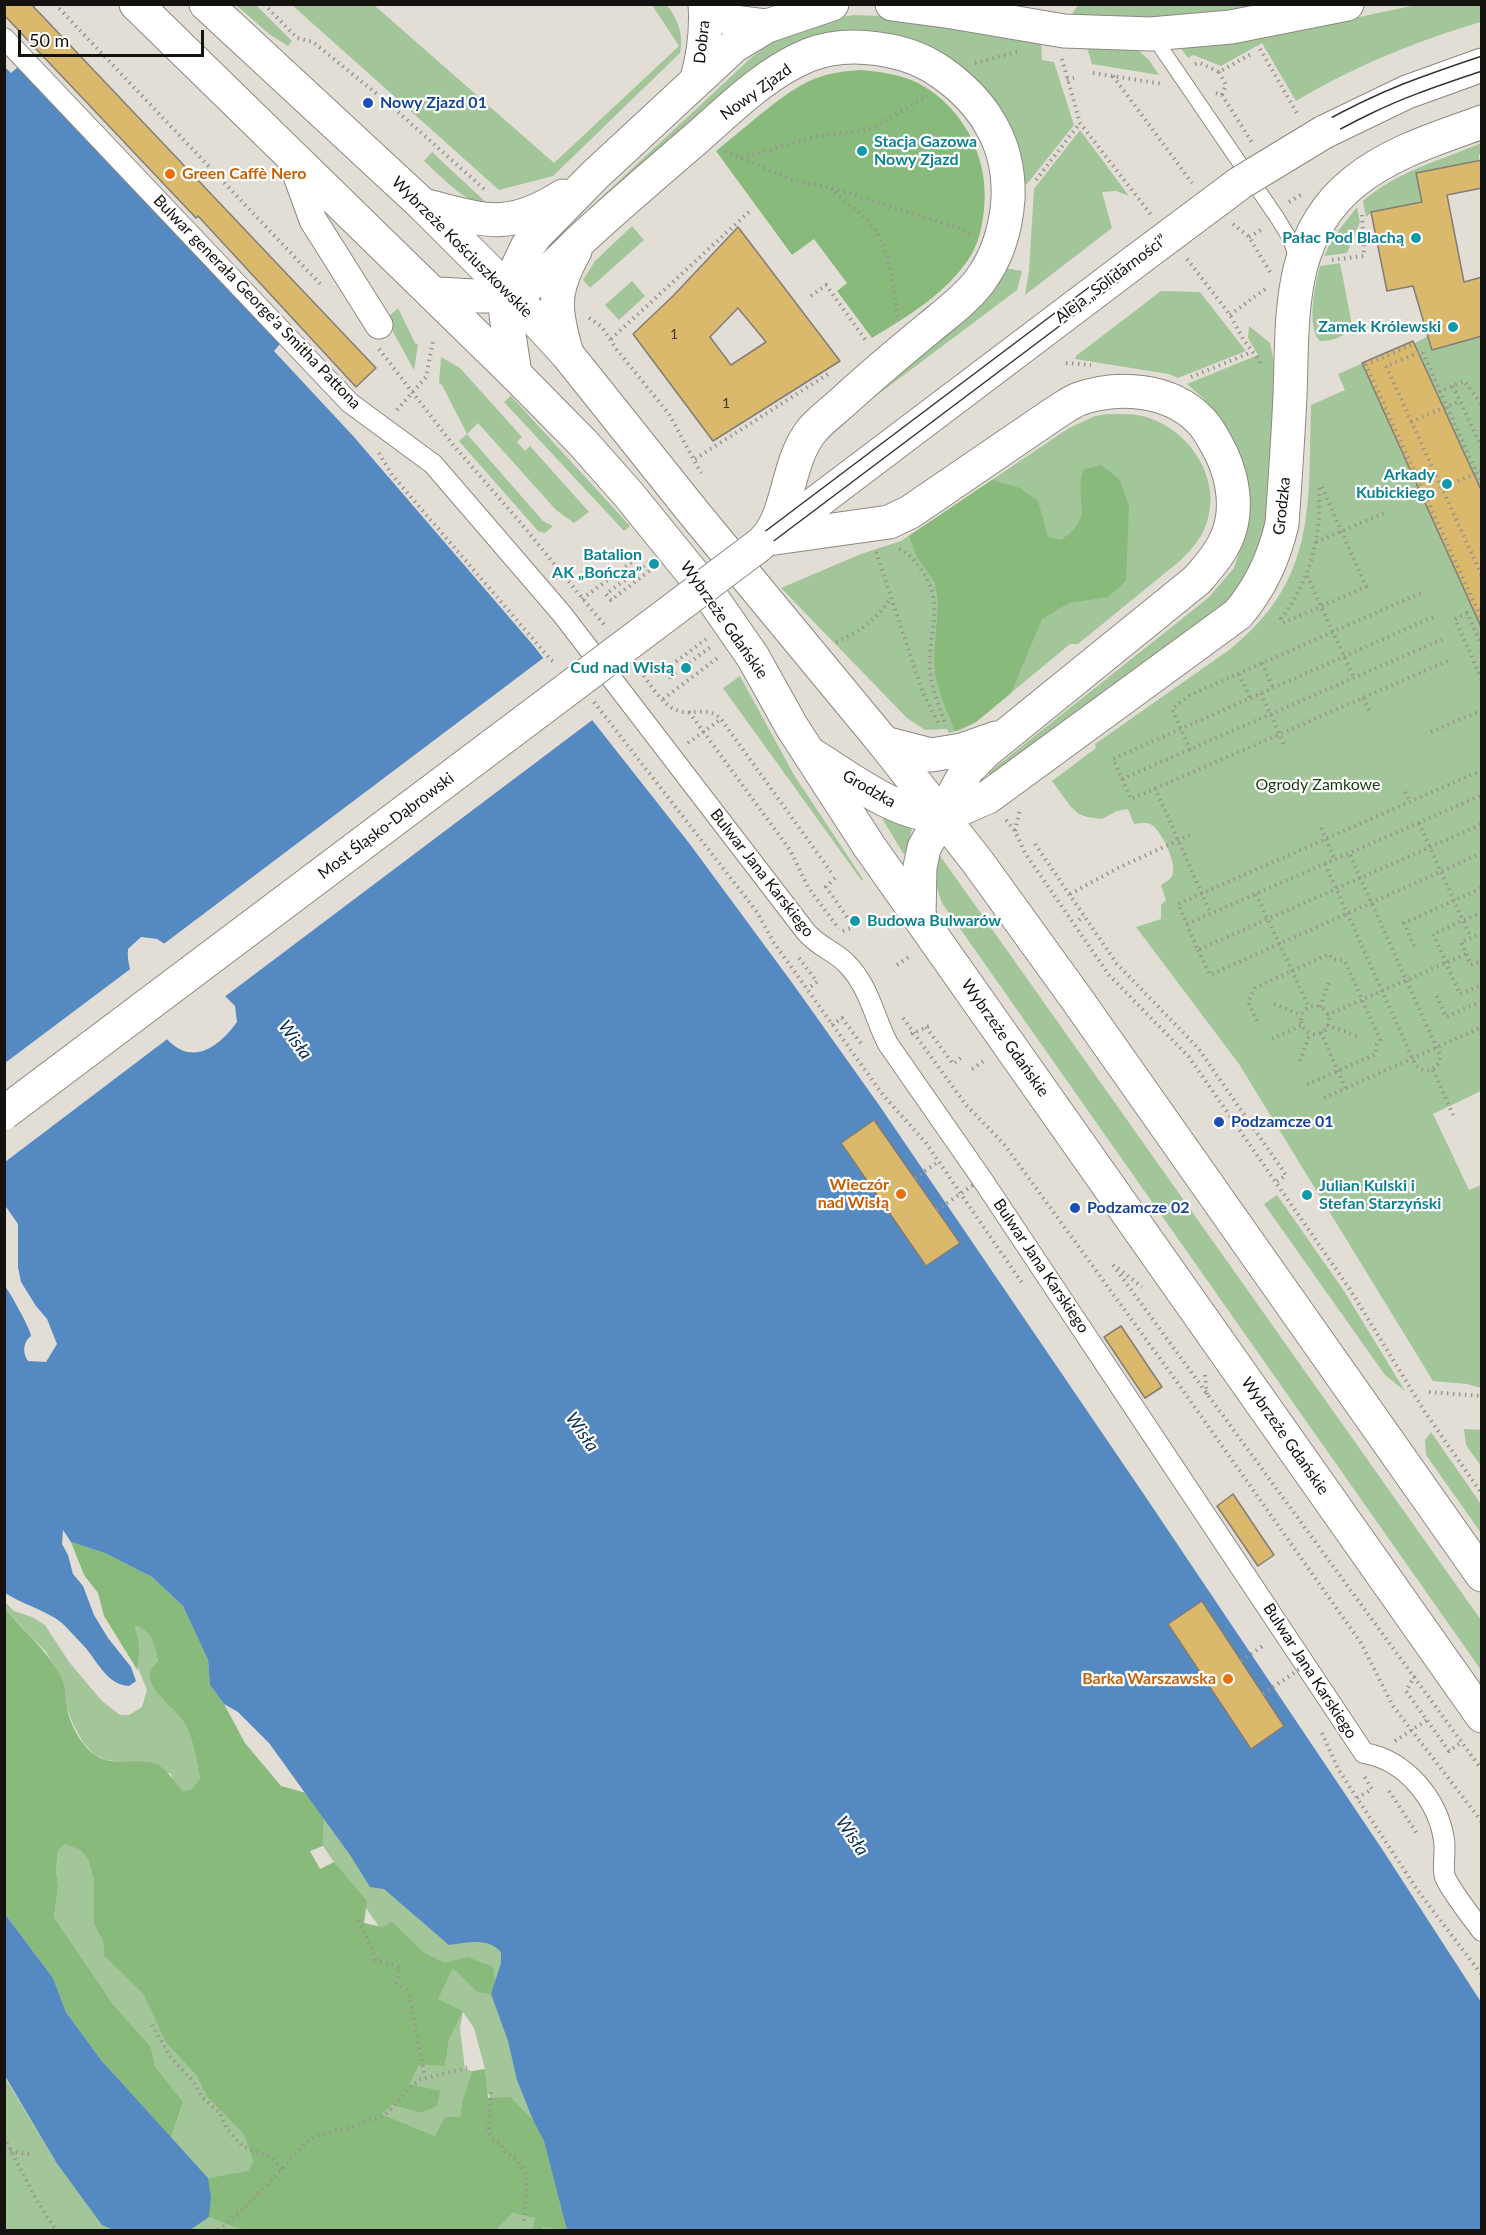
<!DOCTYPE html>
<html>
<head>
<meta charset="utf-8">
<style>
  body { margin:0 }
  #map { position:relative; width:1486px; height:2235px; overflow:hidden; background:#e3ded5; font-family:Lato,sans-serif }
  canvas { display:block }
  .frame { position:absolute; inset:0; border:6px solid #13120e; pointer-events:none }
  .scale { position:absolute; left:18px; top:30px; width:186px; height:27px; box-sizing:border-box; border:3px solid #13120e; border-top:0; padding-left:8px; font-size:18px; line-height:21px; white-space:nowrap; color:#13120e; -webkit-text-stroke:4px #fff; paint-order:stroke }
</style>
</head>
<body>
<div id="map">
<canvas width="1486" height="2235"></canvas>
<div class="frame"></div>
<div class="scale">50 m</div>
</div>
<script>
const ctx = document.querySelector('canvas').getContext('2d');
ctx.lineJoin = 'round';
function fillPath(path, color) {
  ctx.fillStyle = color;
  ctx.fill(path, 'evenodd');
}
function trace(path, color, width, dash) {
  ctx.strokeStyle = color;
  ctx.lineWidth = width;
  ctx.lineCap = dash ? 'butt' : 'round';
  ctx.setLineDash(dash || []);
  ctx.stroke(path);
}
function label(font, color, halo, rows, align = 'center') {
  ctx.font = font + ' Lato,sans-serif';
  ctx.lineWidth = 4.5;
  ctx.setLineDash([]);
  ctx.textBaseline = 'middle';
  ctx.strokeStyle = halo;
  ctx.fillStyle = color;
  for (const [text, x, y, turn = 0] of rows) {
    ctx.save();
    ctx.translate(x, y);
    ctx.rotate((+turn || 0) * Math.PI / 180);
    ctx.textAlign = isNaN(turn) ? turn : align;
    if (halo) ctx.strokeText(text, 0, 0);
    ctx.fillText(text, 0, 0);
    ctx.restore();
  }
}
fillPath(new Path2D(`
  M236,5H256L292,41L288,46L269,34Z
  M292,5H374L554,163L679,46L652,5H667C678,20 684,34 680,53L553,176L499,190Z
  M1078,5H1274L1254,9L1166,18L1071,15Z
  M1416,5H1481V22C1418,40 1353,67 1296,101L1262,43L1221,66L1193,55L1188,58L1180,47L1293,31Z
  M854,15L880,16L1041,39L1042,60L1054,62L1074,125L1027,184H1024C1023,170 1021,156 1017,143C1003,95 946,42 896,35C879,32 862,32 846,32L556,250L551,244L752,57C785,32 813,21 854,15Z
  M1087,48L1137,49L1149,60L1159,75L1092,64Z
  M1080,130L1129,196L1116,191L1102,192L1112,228L1025,295L1029,271L1034,189Z
  M1481,143V154L1479,155V160L1417,173L1422,202L1372,212L1366,217L1363,201C1396,172 1441,160 1481,143Z
  M432,152L492,208C464,202 445,180 424,161Z
  M1357,207L1360,222L1347,253L1324,256L1332,239Z
  M632,226L644,240L590,288L583,280L595,261Z
  M1340,263L1352,325C1345,337 1334,341 1320,341C1306,328 1315,283 1320,266Z
  M1005,268L1022,271L1017,290L864,405L862,403Z
  M632,281L645,296L619,320L605,305Z
  M1161,291L1200,292L1246,351L1178,378L1169,374L1075,359L1076,356Z
  M398,308L415,343L418,345L414,370L386,319Z
  M1249,326L1270,343L1275,366L1269,524L1261,556L1226,608L990,776L988,773L1193,610L1209,597L1234,568L1245,534L1228,433L1203,398L1187,384L1258,355L1248,338Z
  M1428,336L1433,350L1481,336V1091L1433,1114L1469,1190L1481,1185V1388L1467,1384L1433,1381L1239,1064L1136,927L1161,919V905L1166,900L1161,885C1165,882 1169,881 1172,876C1178,865 1162,832 1152,825C1147,822 1140,823 1134,824L1128,809L1117,811L1102,819L1087,817L1079,814L1071,807L1052,781L1096,748L1095,744L1229,650C1317,580 1308,507 1311,405L1345,390L1338,374L1413,341L1415,343Z
  M441,357L460,368L522,437L517,442L525,451L530,446L589,512L574,523L556,510L478,423L467,434L543,521L553,526L545,533L538,531L459,441L467,434L442,385L439,383Z
  M511,396L630,526L624,531L504,402Z
  M1107,414C1122,414 1137,413 1152,419C1192,434 1221,480 1207,522C1202,538 1192,549 1181,560L1078,644H1070L976,722L961,730L949,733L947,729L925,730L907,718L781,588L861,554L901,541L1069,428L1095,416Z
  M740,676L794,775L863,879L862,881L723,688Z
  M884,817L912,827L908,852L906,854L903,853L883,820Z
  M936,850L1481,1620V1670L942,903C935,885 933,869 936,850Z
  M1277,1195L1344,1291L1405,1391L1385,1375L1264,1204Z
  M1464,1429L1481,1430V1466L1466,1445Z
  M1431,1432L1481,1504V1533L1426,1455L1425,1440Z
  M4,1601L14,1611L32,1617L45,1625L69,1662L102,1701L120,1715H129L142,1707L147,1690L136,1663L140,1648L136,1636L135,1624C152,1631 155,1644 158,1661C132,1683 175,1706 185,1724C194,1741 196,1760 200,1778L192,1789L183,1791L174,1784L171,1774L136,1763L106,1760L95,1755L84,1744L73,1724L66,1706L64,1683L46,1652L5,1609Z
  M324,1819L352,1858L504,1925L574,2230H538L535,2221L532,2230H496L513,2213L534,2217L521,2160L487,2091L485,2069L474,2028L463,2012L460,2028L465,2069L472,2071L462,2102L460,2117L435,2136L382,2114L392,2105L420,2113L410,2084L419,2065L445,2066L449,2040L463,2011L427,1994L393,1947L323,1846Z
  M65,1844L80,1850L88,1859L94,1881V1925L103,1941L104,1956L143,1994L166,2043L196,2075L207,2097L244,2133L253,2161L248,2172L208,2178L261,2195L242,2230H160L196,2165L171,2138L183,2102L155,2066L151,2047L113,2004L54,1917L58,1886L56,1869L58,1851Z
  M4,2076L56,2162L158,2230H5Z`), '#a3c59a');
fillPath(new Path2D(`
  M860,70C880,72 900,74 918,83C967,109 992,164 983,218C981,232 977,246 970,257C946,294 908,316 872,338L837,291L847,283L814,239L792,255L716,151C743,130 784,91 814,79C829,73 844,71 860,70Z
  M1101,465L1119,479L1129,506L1126,581L1108,597L1069,603L1042,619L1011,693L976,722L955,731L941,697L935,674L934,658L938,604L935,583L917,557L909,536L992,480L1020,488L1038,501L1048,537L1061,540C1098,516 1072,500 1084,469Z
  M71,1542L105,1553L152,1577L183,1606L208,1660L210,1685L224,1704L245,1743L281,1786L306,1793L324,1819L323,1846L310,1851L320,1869L334,1862L367,1901L364,1923L382,1927L392,1922L423,1952L445,1963L468,1957L493,1967L495,1982L491,1994L477,1992L453,1968L438,1999L463,2011L449,2040L445,2066L419,2065L410,2084L440,2091L437,2106L420,2113L392,2105L382,2114L435,2136L445,2117H460L462,2102L472,2071L485,2069L488,2098L510,2097L533,2120L544,2141L567,2230L543,2227L542,2230H532L535,2218L513,2213L496,2230H242L209,2217L211,2197L208,2178L248,2171L253,2161L244,2134L207,2097L196,2075L166,2043L143,1994L104,1956L103,1941L94,1925V1881L88,1859L80,1850L65,1844L58,1851L56,1869L58,1886L54,1917L113,2004L151,2047L155,2066L183,2102L171,2138L101,2060L66,2012L53,1978L5,1914V1609C25,1632 50,1653 63,1681C66,1687 65,1696 66,1703C68,1720 80,1745 95,1755C113,1768 139,1756 158,1765C170,1772 173,1782 183,1791L192,1789L200,1778C196,1760 194,1741 185,1724C175,1706 132,1683 158,1661C155,1645 152,1631 135,1625C136,1633 138,1638 139,1645C141,1654 136,1662 138,1671L104,1616L98,1593L84,1575Z`), '#88ba7b');
fillPath(new Path2D(`
  M5,67L11,73L18,67L281,343L274,351L354,437L533,645L689,843L793,984L879,1105L1143,1493L1382,1849L1481,2002V2230H567L544,2141L533,2120L517,2080L508,2041L491,1994L501,1963V1952C486,1937 469,1943 449,1945L384,1889L370,1887L352,1858L269,1743L238,1712L224,1704L210,1685L208,1660L183,1606L152,1577L105,1553L71,1542L63,1530L62,1544L68,1555L73,1574L83,1586L94,1615L108,1638L131,1667L136,1681L129,1686C106,1685 96,1658 82,1644C73,1635 65,1624 55,1618C38,1608 21,1603 5,1593L4,1285C9,1290 31,1330 31,1336C23,1342 22,1353 28,1361L46,1362L57,1344L47,1319L36,1306L21,1282L18,1267V1224L4,1204ZM141,937L157,939L180,954L205,976L235,1006L237,1022C222,1043 197,1065 172,1044C163,1037 156,1020 150,1009C139,991 126,970 128,949Z
  M5,1914L53,1978L66,2012L101,2060L208,2178L211,2197L209,2217L190,2230H114L102,2225L56,2162L5,2076Z`), '#5589c2');
fillPath(new Path2D(`
  M546,656L595,718L223,998L178,957L161,946Z
  M133,967L144,993L170,1037L5,1162V1063Z`), '#e3ded5');
const building = new Path2D(`
  M4,4H31L376,368L356,387L198,216L196,218L4,15Z
  M1482,160V188L1447,195L1464,282L1482,277V336L1432,350L1413,286L1387,291L1371,212L1422,202L1416,173Z
  M738,227L840,361L713,441L633,334L673,296ZM738,308L766,342L731,365L710,337Z
  M1413,341L1482,492V629L1362,363Z
  M874,1120L960,1243L926,1266L841,1143Z
  M1121,1326L1162,1387L1145,1398L1104,1337Z
  M1233,1494L1274,1555L1258,1566L1217,1506Z
  M1202,1601L1284,1726L1251,1749L1168,1624Z`);
fillPath(building, '#dbb96c');
trace(building, '#827e75', 1.5);
const service = new Path2D(`
  M1153,36L1278,219L1290,239L1297,259`);
const pedestrian = new Path2D(`
  M4,38L350,403L433,464L562,614L806,932C820,948 835,951 847,964C869,986 874,1017 888,1044L982,1179L1364,1753C1406,1760 1438,1800 1444,1840C1446,1850 1442,1869 1445,1877C1452,1893 1471,1916 1482,1931`);
const minor = new Path2D(`
  M289,154L313,220L379,325`);
const tertiary = new Path2D(`
  M706,4L735,22L767,26
  M697,79C704,53 707,31 705,4
  M1324,132L1407,92L1482,65
  M768,539L1137,260`);
const secondary = new Path2D(`
  M892,4L952,12L1064,31L1151,34L1231,27L1347,4
  M423,205C483,220 507,232 563,196
  M433,294C457,294 487,299 511,293C540,285 564,255 586,235C623,201 661,169 699,136C733,106 767,72 809,55C840,43 873,46 903,54C939,64 977,97 993,129C1005,151 1009,175 1008,199C1006,229 997,258 979,282C965,300 947,313 930,327C901,351 872,375 844,401C834,410 822,419 813,429C784,463 791,522 758,546
  M567,354C554,310 552,291 575,251
  M515,374L506,315L518,266L527,247L536,235L595,175L734,46L767,26L832,4
  M768,539L889,522L910,512L1055,413C1063,408 1071,402 1079,399C1118,385 1170,389 1200,420C1209,429 1216,443 1222,455C1233,479 1238,509 1228,535C1221,553 1209,566 1197,580L985,752L967,770L924,848L920,867L919,916
  M884,743L931,755L962,750L996,738
  M809,753C844,774 899,818 941,815C953,814 975,802 988,797L1238,614C1261,587 1274,558 1282,524C1285,481 1288,439 1290,396C1293,318 1286,237 1354,182C1391,152 1438,138 1482,122`);
const primary = new Path2D(`
  M136,4L515,374L583,443L629,495L710,595L753,657L792,727L869,846L1482,1716
  M206,4L423,205L511,293L567,354L694,513L884,743L977,861L1076,998L1482,1575`);
trace(service, '#8d8980', 16);
trace(pedestrian, '#8d8980', 22);
trace(minor, '#8d8980', 29);
trace(tertiary, '#8d8980', 35);
trace(secondary, '#8d8980', 35);
trace(primary, '#8d8980', 35);
trace(new Path2D(`
  M55,4L322,286
  M264,4L297,38L313,42L388,103L485,190
  M1260,49L1298,115
  M1062,59L1080,123L1152,216
  M975,63L1017,52
  M1195,64L1200,63L1219,72L1251,54
  M1219,72L1226,85L1222,95
  M1093,73L1163,84
  M1113,76L1192,183
  M1067,80L1074,78
  M1216,93L1222,95L1253,144
  M725,151L792,180L831,188L956,227L972,236
  M741,158L821,135L861,131L876,126L927,96
  M1036,180L1080,123
  M831,188C844,201 866,217 876,231C891,255 894,290 898,318
  M1289,202L1304,193
  M1233,224L1249,237L1270,272
  M1249,237L1263,229
  M1187,259L1230,315L1243,339L1259,360L1261,366
  M1332,260L1364,256L1362,215
  M811,296L826,285L867,342
  M1230,315L1268,287
  M589,318L602,327L617,350L669,414L701,473
  M611,339L750,211
  M1411,345L1366,365L1482,620
  M379,349L454,446L519,521L606,627
  M1066,363L1091,365
  M1191,377L1252,352
  M1453,386L1482,448
  M1439,392L1464,381L1482,405
  M397,410L426,377L433,341
  M1411,422L1460,401
  M379,453L392,475L551,660L555,662
  M695,459L828,374
  M1482,485L1422,351L1386,366L1482,576
  M1322,487L1366,587L1283,623L1281,619C1310,580 1322,537 1319,488Z
  M1441,488L1482,471
  M1316,542L1387,512
  M899,549C910,554 915,561 922,571C946,605 927,634 930,671C932,690 940,708 946,726
  M876,552L923,693L939,725
  M649,562L606,594L611,600L652,569
  M1307,576L1354,678
  M582,599L641,555
  M1433,617L1113,759L1131,799L1452,659
  M706,639L665,670L670,677L712,646
  M836,642C862,631 874,621 891,598
  M1482,646L1467,613L1455,619L1482,680
  M1262,663L1273,688
  M640,671C650,683 661,704 676,710C692,717 707,705 721,719L831,872
  M1239,674L1250,698
  M1261,693L1285,747
  M1363,698L1369,710
  M663,699L719,657
  M594,702L757,912L774,943L883,1095L926,1143L1022,1283
  M689,712L790,850L808,887L839,929
  M1431,732L1482,710
  M688,743L721,719
  M1190,750L1172,709L1190,695L1423,592
  M1482,770L1178,904L1198,950L1482,824
  M1122,779L1443,639
  M1155,788L1211,914
  M1405,792L1410,802
  M1006,820L1015,831L1025,853L1109,975L1189,1057L1349,1288L1425,1412L1482,1494
  M1419,823L1471,938
  M1321,828L1335,860
  M1015,831L1020,809
  M1035,844L1117,964L1198,1048L1286,1175L1275,1183
  M1325,864L1416,1066C1427,1075 1440,1070 1440,1055L1349,853
  M835,878L826,887L854,927L840,932
  M1070,894L1118,868L1192,834
  M1256,894L1309,1007
  M1482,912L1433,934L1460,994L1482,985
  M1079,920L1084,916
  M1187,924L1482,795
  M1482,933L1461,942L1471,965L1482,961
  M1414,946L1404,923L1482,888
  M1198,950L1210,975L1482,853
  M799,958L817,982L807,989
  M897,965L910,956L911,958
  M1437,996L1446,1017L1482,1001
  M1274,1004L1302,1015
  M1301 1020a14 14 0 1 1 28 0a14 14 0 1 1-28 0Z
  M1320,1007L1330,979
  M1327,1015L1466,954
  M903,1018L966,1105L1004,1144L1177,1382L1361,1643L1393,1706L1482,1822
  M1257,1021L1248,1002L1255,988L1329,954L1333,959L1345,961L1380,1040L1377,1044L1376,1054L1306,1085
  M832,1025L842,1018L863,1046
  M1327,1025L1357,1036
  M926,1027L953,1064L963,1056
  M1321,1032L1345,1088
  M911,1034L929,1026
  M1272,1039L1302,1025
  M1300,1061L1310,1033
  M972,1069L985,1060L984,1059
  M1433,1070L1453,1115
  M1324,1098L1482,1027
  M915,1178L939,1161
  M1113,1265L1482,1770
  M1118,1268L1142,1287
  M1205,1375L1207,1395
  M1429,1392L1482,1396
  M1241,1661L1264,1645
  M1415,1676L1406,1691L1449,1751L1462,1742
  M1322,1733L1338,1769L1418,1891L1482,1975
  M1395,1741L1427,1720
  M1389,1791L1418,1835
  M1357,1798L1372,1789L1364,1776
  M359,1920L376,1960L400,1967L397,1983L408,1991L425,2077
  M152,2025L171,2058L193,2081L203,2098L220,2113L227,2129L242,2146L271,2157L282,2169
  M491,2092L488,2130L492,2138L501,2144L503,2150L517,2160L527,2175L524,2223
  M4,2137L37,2201L56,2230
  M4,2150L33,2155
  M218,2230L243,2210L309,2140L321,2134L352,2127L385,2115L418,2080L467,2068`), '#99958e', 4, [1.5, 4.5]);
trace(service, '#fff', 14);
trace(pedestrian, '#fff', 20);
trace(minor, '#fff', 27);
trace(tertiary, '#fff', 33);
trace(secondary, '#fff', 33);
trace(primary, '#fff', 33);
trace(new Path2D(`
  M4,1105L1234,178C1287,141 1343,108 1403,84C1429,74 1455,65 1482,56
  M4,1120L1243,188C1284,161 1326,135 1370,114C1406,96 1444,84 1482,71`), '#363530', 1.5);
const tertiaryBridge = new Path2D(`
  M1137,260L1240,183L1324,132`);
const secondaryBridge = new Path2D(`
  M4,1113L758,546`);
trace(tertiaryBridge, '#8d8980', 35, []);
trace(secondaryBridge, '#8d8980', 35, []);
trace(new Path2D(`
  M937,1210L976,1183
  M1263,1694L1307,1664`), '#99958e', 4, [1.5, 4.5]);
trace(tertiaryBridge, '#fff', 33);
trace(secondaryBridge, '#fff', 33);
for (const [x, y, r, color] of [
  [368,103,6,"#1a4fb4"],
  [862,151,6,"#0f9aa8"],
  [170,174,6,"#e8710a"],
  [1416,238,6,"#0f9aa8"],
  [1453,327,6,"#0f9aa8"],
  [1447,484,6,"#0f9aa8"],
  [654,564,6,"#0f9aa8"],
  [686,668,6,"#0f9aa8"],
  [855,921,6,"#0f9aa8"],
  [1219,1122,6,"#1a4fb4"],
  [901,1194,6,"#e8710a"],
  [1307,1195,6,"#0f9aa8"],
  [1075,1208,6,"#1a4fb4"],
  [1228,1679,6,"#e8710a"]
]) {
  const dot = new Path2D();
  dot.arc(x, y, r, 0, 2 * Math.PI);
  ctx.fillStyle = color;
  ctx.fill(dot);
  trace(dot, '#fff', 2);
}
label('14px', '#453c26', null, [
  ["1",674,334],
  ["1",726,403]
]);
label('16px', '#13120e', '#fff', [
  ["Dobra",702,42,-84],
  ["Nowy Zjazd",756,92,-36],
  ["Wybrzeże Kościuszkowskie",462,247,45],
  ["Aleja „Solidarności”",1111,279,-37],
  ["Bulwar generała George'a Smitha Pattona",257,302,46],
  ["Grodzka",1282,506,-84],
  ["Wybrzeże Gdańskie",724,620,55],
  ["Grodzka",869,789,30],
  ["Most Śląsko-Dąbrowski",386,826,-37],
  ["Bulwar Jana Karskiego",762,873,52],
  ["Wybrzeże Gdańskie",1005,1038,55],
  ["Bulwar Jana Karskiego",1041,1266,56],
  ["Wybrzeże Gdańskie",1285,1436,55],
  ["Bulwar Jana Karskiego",1310,1671,57]
]);
label('bold 16px', '#164399', '#fff', [
  ["Nowy Zjazd 01",380,103],
  ["Podzamcze 01",1231,1122],
  ["Podzamcze 02",1087,1208]
], 'left');
label('bold 16px', '#0d838f', '#fff', [
  ["Stacja Gazowa",874,142,"left"],
  ["Nowy Zjazd",874,160,"left"],
  ["Pałac Pod Blachą",1404,238],
  ["Zamek Królewski",1441,327],
  ["Arkady",1435,475],
  ["Kubickiego",1435,493],
  ["Batalion",642,555],
  ["AK „Bończa”",642,573],
  ["Cud nad Wisłą",674,668],
  ["Budowa Bulwarów",867,921,"left"],
  ["Julian Kulski i",1319,1186,"left"],
  ["Stefan Starzyński",1319,1204,"left"]
], 'right');
label('bold 16px', '#c56008', '#fff', [
  ["Green Caffè Nero",182,174,"left"],
  ["Wieczór",889,1185],
  ["nad Wisłą",889,1203],
  ["Barka Warszawska",1216,1679]
], 'right');
label('16px', '#193b10', '#fff', [
  ["Ogrody Zamkowe",1318,785]
]);
label('italic 18px', '#052c52', '#fff', [
  ["Wisła",295,1040,54],
  ["Wisła",582,1432,55],
  ["Wisła",852,1836,56]
]);
</script>
</body>
</html>
